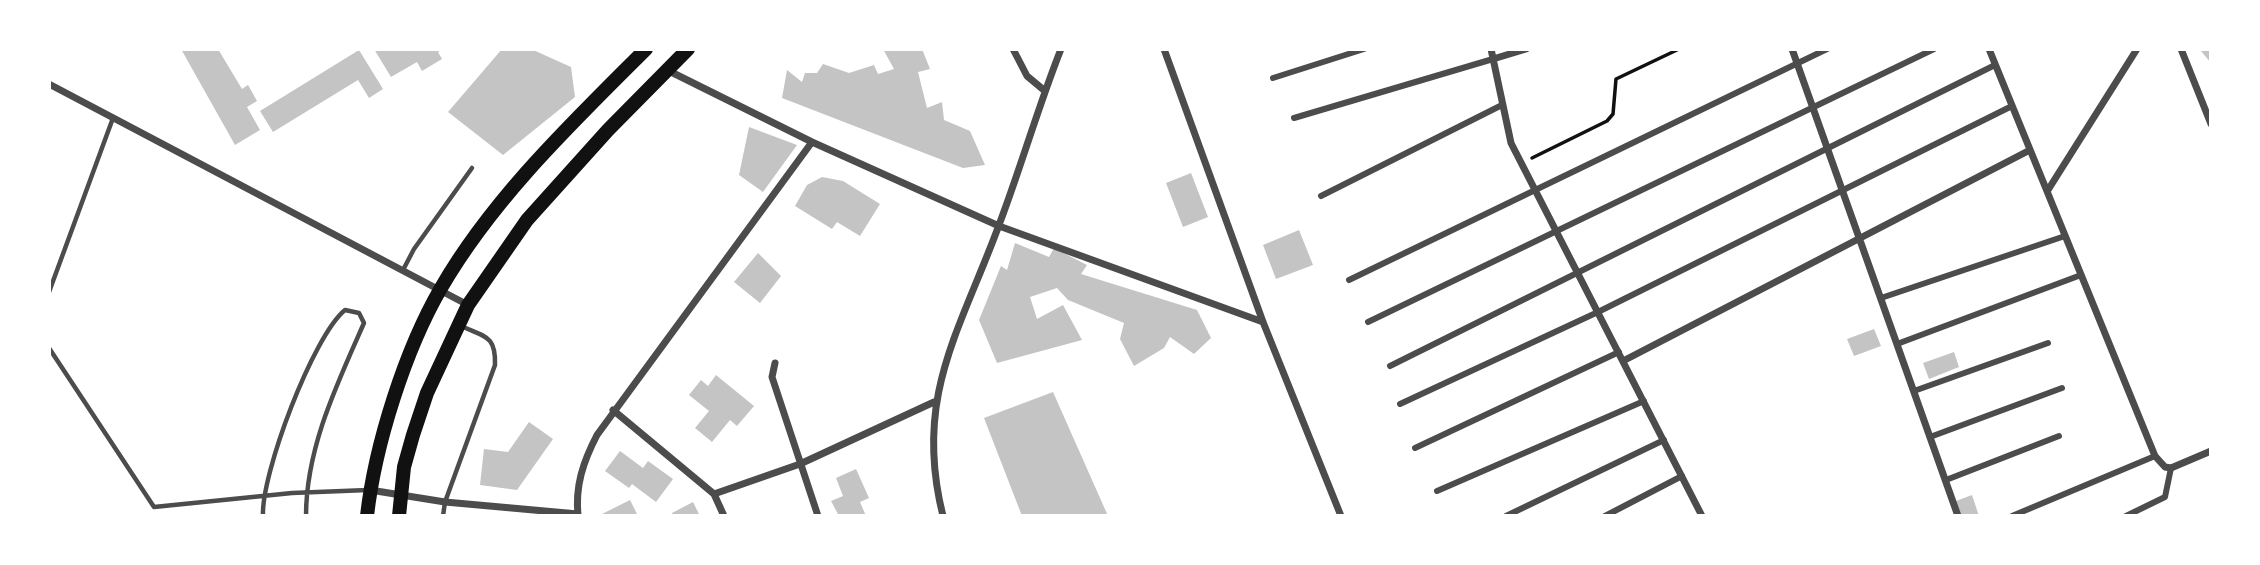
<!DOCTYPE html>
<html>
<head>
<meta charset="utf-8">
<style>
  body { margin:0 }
  #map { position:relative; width:2260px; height:565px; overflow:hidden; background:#fff; font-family:Raleway,sans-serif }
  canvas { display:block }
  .frame { position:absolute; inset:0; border:51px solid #fff; pointer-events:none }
</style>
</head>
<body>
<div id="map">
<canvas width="2260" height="565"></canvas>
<div class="frame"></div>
</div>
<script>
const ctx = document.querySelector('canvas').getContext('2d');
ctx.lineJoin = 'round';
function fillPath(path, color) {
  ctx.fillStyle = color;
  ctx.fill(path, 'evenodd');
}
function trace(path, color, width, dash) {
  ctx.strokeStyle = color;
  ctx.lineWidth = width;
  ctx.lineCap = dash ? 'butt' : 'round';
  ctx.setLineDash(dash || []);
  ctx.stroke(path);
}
fillPath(new Path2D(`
  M181,49H218L242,89L248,85L257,101L247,107L260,130L235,145Z
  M374,49H443L438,52L442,59L422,71L417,62L391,77Z
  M502,49H531L571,67L575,97L503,155L448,112Z
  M883,49H922L930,69L918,72L927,108L942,102L944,120L970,131L985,165L963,168L782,98L787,70L802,82L805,73H817L823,64L849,73L874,65L878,74L894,69Z
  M2203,49H2211V63L2201,51Z
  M359,50L383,89L369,98L358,80L273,132L260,111Z
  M749,127L797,145L763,192L739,175Z
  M1191,173L1208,217L1183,227L1166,183Z
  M822,177L843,181L880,204L860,236L837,222L832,229L795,206L807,185Z
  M1299,230L1313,265L1276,279L1263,245Z
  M1015,243L1049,257L1054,248L1087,265L1081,274L1197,310L1211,338L1194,354L1170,337L1164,348L1134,366L1120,339L1124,323L1068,300L1057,288L1030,297L1037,319L1063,305L1082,340L997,363L979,320L1001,266L1007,270Z
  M758,253L781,276L760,303L734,282Z
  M1874,329L1881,346L1854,356L1847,339Z
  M1954,352L1959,367L1929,379L1923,363Z
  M716,375L754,406L737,426L730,420L712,442L695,428L709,411L689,395L701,380L708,386Z
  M1053,392L1108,516H1022L984,418Z
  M529,422L553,439L517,490L480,485L484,449L508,452Z
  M620,451L643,468L648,461L673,479L656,502L632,484L629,488L605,471Z
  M856,469L869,498L860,502L866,516H839L831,501L843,496L836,478Z
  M1972,495L1979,516H1961L1956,501Z
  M630,500L638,516H598Z
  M693,502L700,516H673L672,513Z`), '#c4c4c4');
trace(new Path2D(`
  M1532,158L1607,121L1613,114L1616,79L1679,49`), '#111', 3.5);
trace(new Path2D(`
  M403,270L414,249L472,168
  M49,292L113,118
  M49,348L154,507L292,493L368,490
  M263,516C261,474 313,336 345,310L359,313L364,323C337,384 306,448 306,516
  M443,516L445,502L495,365C496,335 485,337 461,326`), '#4c4c4c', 4.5);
trace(new Path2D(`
  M1273,78L1364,49
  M1294,118L1493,59
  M1321,196L1502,105
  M1349,280L1827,49
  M1881,298L2065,236
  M1368,322L1934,49
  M1897,344L2081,275
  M1390,366L1995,65
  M1914,391L2048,343
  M1400,404L1598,312L2012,106
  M1930,437L2062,388
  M1415,448L1619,352
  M1946,480L2059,436
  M1437,491L1644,401
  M1506,516L1664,440
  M1605,516L1682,476
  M2012,516L2155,456
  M2126,516L2165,497L2171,468`), '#4c4c4c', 6);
trace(new Path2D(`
  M1013,49L1027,76L1045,91
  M1164,49L1263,322L1341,516
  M1491,49L1511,143L1702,516
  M1792,49L1958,516
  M1989,49L2155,456L2165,467L2171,468L2211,451
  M2181,49L2211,124
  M1493,59L1526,49
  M669,71L812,142L999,226L1263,322
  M49,84L468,305
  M2048,190L2137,49
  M1623,361L2030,150
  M775,363L772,377L818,516
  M613,410L714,494L724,516
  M370,490L445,502L578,514
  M714,494L800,464L934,402
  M578,516C575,486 583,462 597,435L812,142
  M943,516C913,397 960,331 999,225C1021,167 1038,107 1061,49`), '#4c4c4c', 7);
trace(new Path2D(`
  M367,516C375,445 405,350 441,288C493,198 572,123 646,49
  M399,516L404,467L413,435L427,393L468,305L527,220L608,130L688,49`), '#111', 14);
</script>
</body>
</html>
